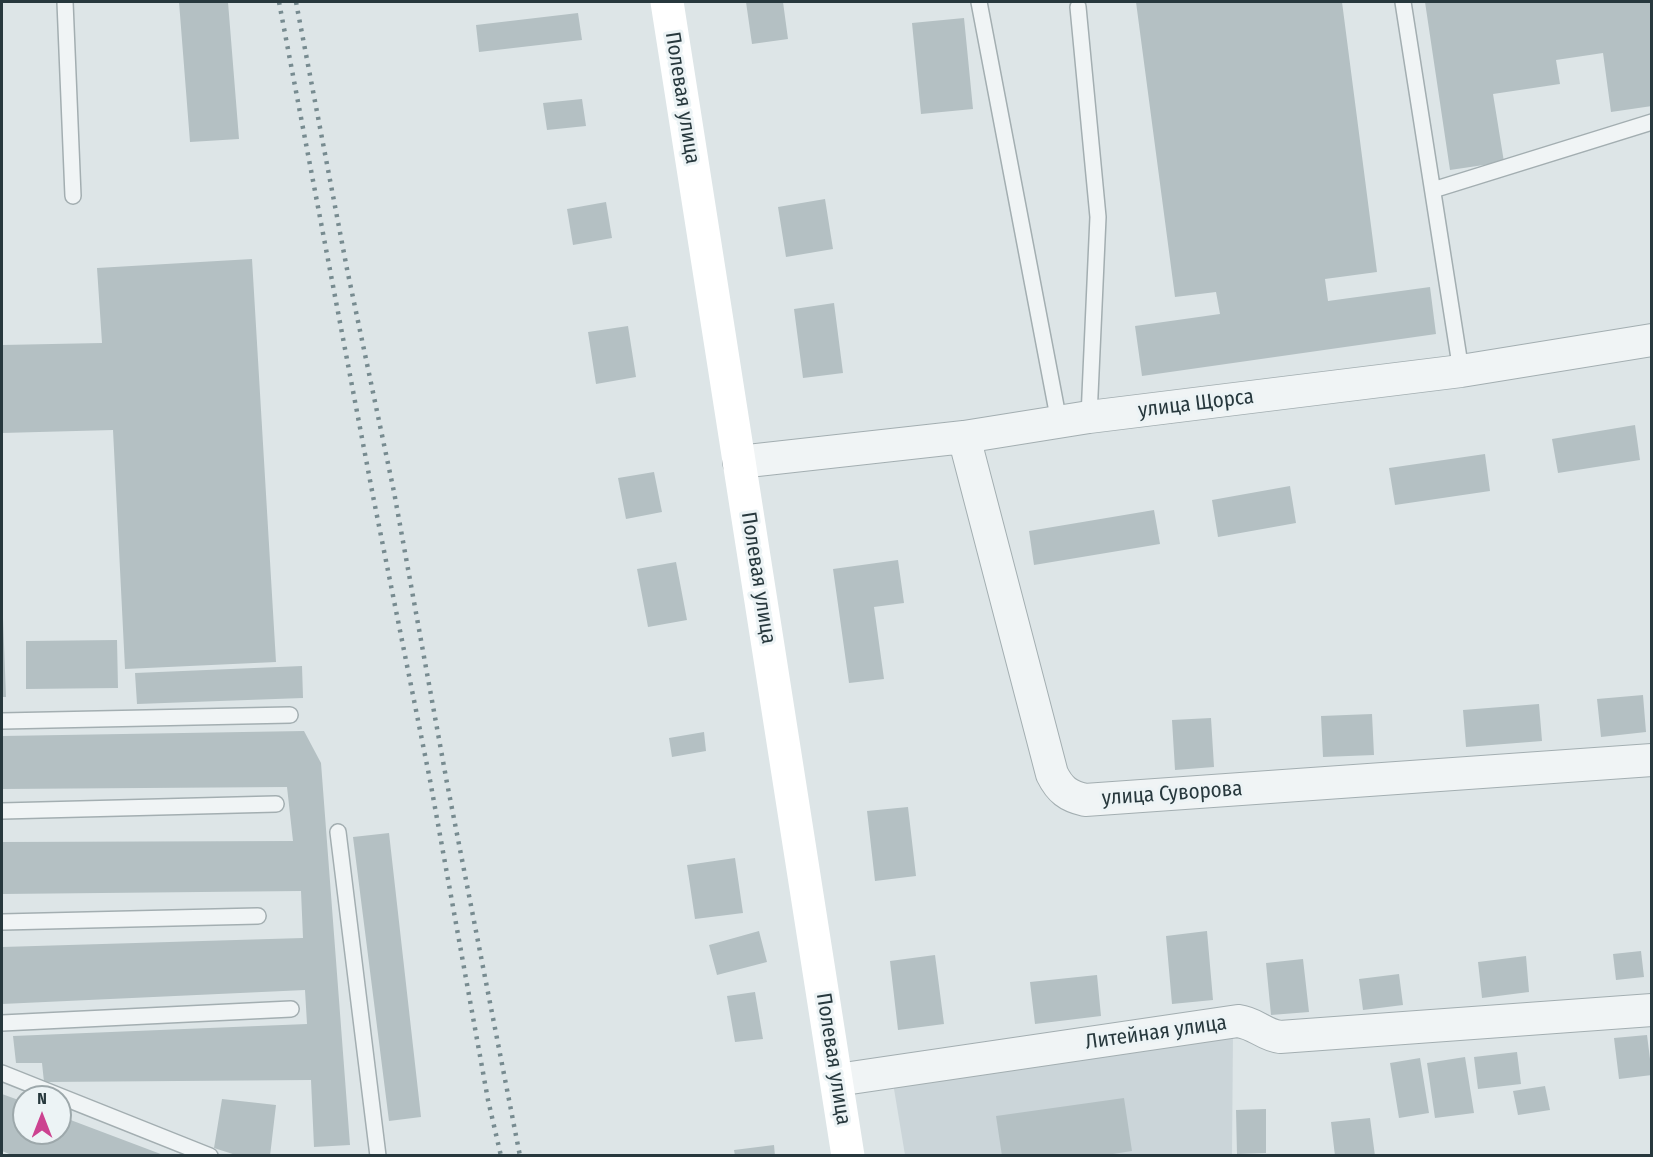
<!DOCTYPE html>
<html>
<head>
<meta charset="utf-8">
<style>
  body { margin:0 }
  #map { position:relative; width:1653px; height:1157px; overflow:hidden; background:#dde5e7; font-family:"Fira Sans Condensed",sans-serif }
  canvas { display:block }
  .frame { position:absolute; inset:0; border:3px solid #27383d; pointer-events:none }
  .north { position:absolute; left:12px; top:1085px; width:60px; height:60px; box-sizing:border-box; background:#ecf3f5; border:2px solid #9da8ab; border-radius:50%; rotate:0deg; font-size:16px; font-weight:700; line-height:24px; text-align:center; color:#27383d }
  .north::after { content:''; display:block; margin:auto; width:21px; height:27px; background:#cc4290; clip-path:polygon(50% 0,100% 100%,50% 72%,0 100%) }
</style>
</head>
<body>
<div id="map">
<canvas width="1653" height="1157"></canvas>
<div class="frame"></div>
<div class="north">N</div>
</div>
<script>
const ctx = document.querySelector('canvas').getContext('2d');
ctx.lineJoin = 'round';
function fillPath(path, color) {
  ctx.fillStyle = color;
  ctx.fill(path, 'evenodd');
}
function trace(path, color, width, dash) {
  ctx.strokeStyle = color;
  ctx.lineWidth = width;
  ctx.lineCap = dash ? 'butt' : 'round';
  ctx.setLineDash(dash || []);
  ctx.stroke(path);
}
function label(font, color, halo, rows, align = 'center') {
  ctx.font = font + ' "Fira Sans Condensed",sans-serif';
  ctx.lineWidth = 6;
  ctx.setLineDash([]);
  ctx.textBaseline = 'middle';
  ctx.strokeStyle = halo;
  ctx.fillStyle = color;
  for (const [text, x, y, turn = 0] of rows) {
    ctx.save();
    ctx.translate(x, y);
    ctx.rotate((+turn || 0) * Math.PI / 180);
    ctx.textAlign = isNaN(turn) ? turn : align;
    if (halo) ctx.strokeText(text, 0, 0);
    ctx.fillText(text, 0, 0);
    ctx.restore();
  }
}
fillPath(new Path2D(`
  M1233,1032L1232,1155H905L893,1083Z`), '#cbd5d9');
fillPath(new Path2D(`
  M179,2H228L239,139L190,142Z
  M746,2H783L788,39L752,44Z
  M1136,2H1342L1377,272L1325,279L1328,301L1430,287L1436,334L1142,376L1135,326L1220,314L1216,292L1175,297Z
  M1425,2H1652V106L1611,112L1603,53L1556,60L1560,84L1493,94L1504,162L1450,170Z
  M578,13L582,40L479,52L476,25Z
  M964,18L973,109L921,114L912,23Z
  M582,99L586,126L547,130L543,103Z
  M825,199L833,249L786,257L778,207Z
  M606,202L612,238L573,245L567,209Z
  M252,259L276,662L125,669L113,430L2,433V345L102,343L97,268Z
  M834,303L843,373L803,378L794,309Z
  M628,326L636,377L596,384L588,332Z
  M1635,425L1640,460L1558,473L1552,439Z
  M1485,454L1490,491L1395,505L1389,468Z
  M654,472L662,512L626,519L618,478Z
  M1290,486L1296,523L1218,537L1212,500Z
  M1154,510L1160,544L1034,565L1029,531Z
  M898,560L904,603L874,607L884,679L849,683L833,569Z
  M676,562L687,620L648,627L637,569Z
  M2,618H3L6,697H2Z
  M117,640L118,688L26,689V641Z
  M302,666L303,698L137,704L135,673Z
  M1643,695L1646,732L1601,737L1597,699Z
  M1539,704L1542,741L1466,747L1463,710Z
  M1372,714L1374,755L1323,757L1321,716Z
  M1211,718L1214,767L1175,770L1172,720Z
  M304,731L321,763L350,1145L314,1147L311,1080L44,1082L42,1063H16L13,1036L307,1024L305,990L2,1004V947L303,938L301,891L2,894V842L293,841L287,787L2,789V736Z
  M704,732L706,751L672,757L669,738Z
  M908,807L916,876L875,881L867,811Z
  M389,833L421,1117L389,1121L353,837Z
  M735,858L743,913L695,919L687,865Z
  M759,931L767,962L717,975L709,945Z
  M1207,931L1213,1000L1172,1004L1166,936Z
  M1641,951L1644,977L1616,980L1613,954Z
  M935,955L944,1024L898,1030L890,961Z
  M1526,956L1529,992L1482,998L1478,962Z
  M1303,959L1309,1012L1271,1015L1266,963Z
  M1399,974L1403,1005L1363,1010L1359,979Z
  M1097,975L1101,1016L1035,1024L1030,982Z
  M755,992L763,1039L735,1042L727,996Z
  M1647,1035L1652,1075L1619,1079L1614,1038Z
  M1517,1052L1521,1084L1478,1089L1474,1057Z
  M1465,1057L1474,1113L1435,1118L1427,1063Z
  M1420,1058L1429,1113L1399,1118L1390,1063Z
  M1545,1086L1550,1110L1518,1115L1513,1091Z
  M2,1094L24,1102V1133H60V1116L166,1156H14L2,1151Z
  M1124,1098L1132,1151L1100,1156H1002L996,1116Z
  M222,1099L276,1105L270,1156H239L214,1148Z
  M1266,1109V1153L1237,1154L1236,1110Z
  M1370,1118L1375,1156H1335L1331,1122Z
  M774,1145L775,1156H735L734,1150Z`), '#b4c0c3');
const lane = new Path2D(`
  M65,2L73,196
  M979,2L1059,422
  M1403,2L1461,371
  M1078,7L1098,217L1089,417
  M1433,190L1652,122
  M2,721L290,715
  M2,811L276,804
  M338,832L378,1156
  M2,922L258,916
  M2,1023L291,1009
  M2,1073L210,1156`);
const street = new Path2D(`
  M964,437L1052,774C1060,790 1068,796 1085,800L1652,760
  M739,462L964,437L1089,417L1461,371L1652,340
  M837,1080L1238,1021C1255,1023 1264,1035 1280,1037L1652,1010`);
trace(lane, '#a3aeb1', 18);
trace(street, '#a3aeb1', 34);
trace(lane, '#f0f4f5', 15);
trace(street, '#f0f4f5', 32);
trace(new Path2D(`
  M667,2L848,1156`), '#fff', 33);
trace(new Path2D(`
  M279,2L373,496L430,780L488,1100L501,1156
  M296,2L347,269L394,492L447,783L520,1156`), '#778b90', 4.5, [3, 6]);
label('21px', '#27383d', '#ecf3f5', [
  ["Полевая улица",682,98,81],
  ["улица Щорса",1196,404,-7],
  ["Полевая улица",758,578,81],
  ["улица Суворова",1172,794,-4],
  ["Литейная улица",1156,1033,-8],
  ["Полевая улица",833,1059,81]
]);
</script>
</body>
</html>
